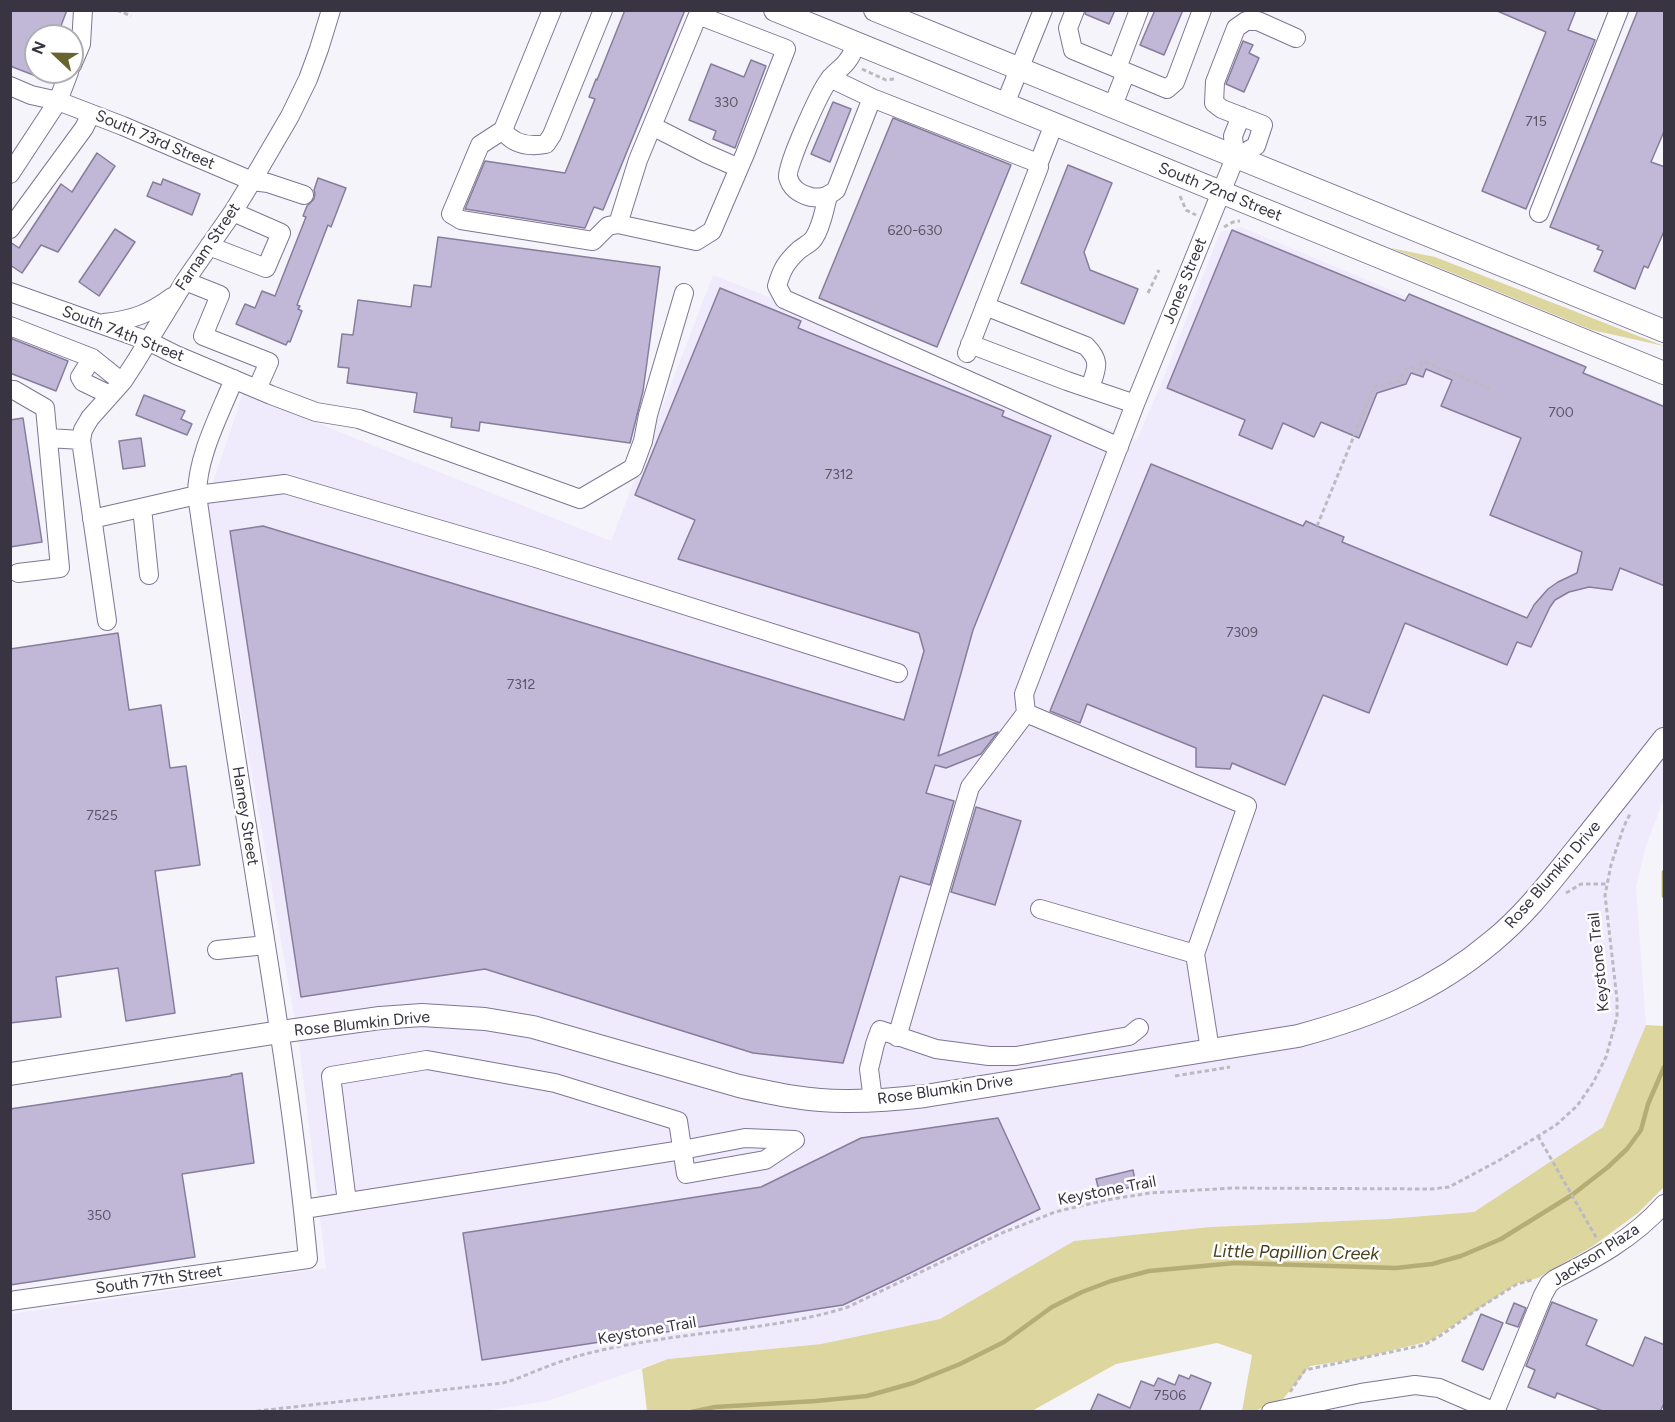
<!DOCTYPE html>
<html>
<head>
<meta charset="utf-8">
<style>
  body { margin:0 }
  #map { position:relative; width:1675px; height:1422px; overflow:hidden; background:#f5f4fb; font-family:Figtree,sans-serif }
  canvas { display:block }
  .frame { position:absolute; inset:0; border:12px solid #383441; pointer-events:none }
  .north { position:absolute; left:24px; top:24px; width:60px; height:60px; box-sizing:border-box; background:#fff; border:2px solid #afaeb3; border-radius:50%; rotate:292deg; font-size:16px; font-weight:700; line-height:24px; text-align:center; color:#383441 }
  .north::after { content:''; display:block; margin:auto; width:21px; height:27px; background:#69632f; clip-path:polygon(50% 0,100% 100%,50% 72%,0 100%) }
</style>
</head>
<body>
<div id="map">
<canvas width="1675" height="1422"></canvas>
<div class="frame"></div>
<div class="north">N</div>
</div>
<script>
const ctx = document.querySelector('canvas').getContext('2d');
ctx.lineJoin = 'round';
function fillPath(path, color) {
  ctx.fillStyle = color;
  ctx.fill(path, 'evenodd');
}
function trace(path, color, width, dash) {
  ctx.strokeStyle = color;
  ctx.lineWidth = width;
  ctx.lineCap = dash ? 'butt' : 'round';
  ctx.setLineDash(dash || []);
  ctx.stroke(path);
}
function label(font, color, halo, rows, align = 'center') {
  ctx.font = font + ' Figtree,sans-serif';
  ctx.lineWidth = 5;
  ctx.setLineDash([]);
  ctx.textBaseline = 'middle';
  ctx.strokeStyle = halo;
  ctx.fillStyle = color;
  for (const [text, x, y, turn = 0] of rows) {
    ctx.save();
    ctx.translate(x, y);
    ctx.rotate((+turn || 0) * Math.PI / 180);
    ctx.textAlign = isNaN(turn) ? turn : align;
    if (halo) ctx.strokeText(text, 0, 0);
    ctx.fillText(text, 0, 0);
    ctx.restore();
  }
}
fillPath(new Path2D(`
  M1241,227L1664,405V798L1645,849L1636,887L1646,1025L1603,1127L1474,1212L1387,1219L1210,1227L1074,1241L940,1319L821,1344L668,1359L548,1401L484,1411H11L10,1314L326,1268L299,1044L205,506L243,393L611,541L713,275L1137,440L1165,374L1220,232Z`), '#f0ebfc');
fillPath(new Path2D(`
  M1391,248L1435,257L1664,346L1592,330Z
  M1646,1025L1664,1026V1187L1638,1213L1593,1246L1538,1278L1516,1284L1430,1341L1357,1359L1310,1366L1283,1399L1255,1411H1242L1252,1355L1217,1343L1116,1364L1030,1412L647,1411L642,1369L668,1359L821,1344L940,1319L1074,1241L1210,1227L1387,1219L1474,1212L1603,1127Z`), '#ddd69f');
trace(new Path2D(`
  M1664,872V896
  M691,1412L715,1407L816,1401L867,1396L913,1383L960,1364L1004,1342L1052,1307L1082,1292L1111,1281L1149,1271L1235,1263L1396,1268L1432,1264L1461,1256L1501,1239L1572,1195L1608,1167L1627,1149L1641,1130L1648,1104L1664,1067`), '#b6ad74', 4.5);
const building = new Path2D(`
  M10,10H67L57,36H36V76L10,66Z
  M625,10H685L603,210L594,207L585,228L465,209L485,161L565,173L595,99L589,97L596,79L597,80Z
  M1086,10H1115L1109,24L1085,14Z
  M1155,10H1183L1164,55L1140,45Z
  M1495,10H1576L1568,30L1595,40L1526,209L1482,191L1546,32Z
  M1638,10H1665V129L1651,162L1665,167V229L1648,268L1644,266L1635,289L1594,271L1603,251L1597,249L1599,246L1550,227Z
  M1243,41L1253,45L1249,53L1259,58L1244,92L1226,84Z
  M751,60L766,66L735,148L713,139L716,131L689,120L711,64L744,77Z
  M833,102L851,109L830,162L811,154Z
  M893,118L1011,165L937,347L819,298Z
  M97,153L115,166L58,252L41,245L22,273L10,265V242L19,248L61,184L72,192Z
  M1068,165L1112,183L1084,252L1090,270L1138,289L1124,324L1021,283Z
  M318,178L346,188L331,227L328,225L297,305L300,306L298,309L302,311L290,342L288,341L286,345L236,324L245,304L255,308L262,291L275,296L306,217L303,216L307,206L314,199L315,193L314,190Z
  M163,179L200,194L192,215L147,196L153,182L161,185Z
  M115,229L135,242L99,296L79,282Z
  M1232,230L1405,301L1409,294L1586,367L1583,373L1665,407V586L1620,568L1612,590L1589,587L1569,592L1555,600L1550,607L1531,647L1517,642L1507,665L1405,623L1369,713L1323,695L1285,785L1232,763L1230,769L1196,767V748L1087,704L1080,723L1050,711L1151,464L1303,526L1306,521L1317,526L1344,537L1342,542L1527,618L1534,605L1548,589L1558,582L1577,573L1582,552L1490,515L1521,438L1441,406L1452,380L1426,369L1423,377L1411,373L1406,384L1377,393L1359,438L1321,422L1314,437L1283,423L1272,449L1239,435L1245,420L1167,388Z
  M438,237L660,267L643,391L630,443L480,422L479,431L451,427L452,418L414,412L417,393L347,383L349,368L338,367L342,334L353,335L358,300L411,307L414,285L431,287Z
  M720,288L801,321L798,328L1004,411L1002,416L1051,436L973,630L938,756L998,732L981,754L946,768L935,765L926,793L954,801L930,885L900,876L843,1063L753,1053L485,969L301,997L230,531L263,526L904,720L924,651L919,633L678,559L695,520L635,495Z
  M10,338L68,361L56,391L10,373Z
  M144,395L185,411L181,419L192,424L187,435L136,415Z
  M23,418L42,542L10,547V420Z
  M141,438L145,466L123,469L119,441Z
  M118,633L129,710L161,705L170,768L186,766L200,865L155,871L175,1013L126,1021L118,968L56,977L61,1017L10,1023V649Z
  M976,807L1021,821L995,905L951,892Z
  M242,1073L254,1163L182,1174L195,1257L10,1285V1109L231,1076V1075Z
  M998,1118L1040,1209L898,1279L843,1305L482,1360L463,1233L761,1187L861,1138Z
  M1133,1170L1136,1186L1100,1194L1096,1179Z
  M1552,1302L1597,1320L1586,1345L1633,1366L1645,1337L1665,1345V1401L1660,1412H1605L1557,1393L1555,1398L1528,1387L1535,1370L1526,1366Z
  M1514,1303L1526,1308L1518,1327L1506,1323Z
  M1481,1314L1503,1323L1483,1370L1462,1361Z
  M1179,1375L1189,1379L1191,1375L1211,1383L1199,1412H1090L1098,1394L1130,1408L1141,1381L1154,1386L1158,1378L1175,1385Z`);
fillPath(building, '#c1b8d8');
trace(building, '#867d9c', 1.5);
const minor = new Path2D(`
  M552,10L503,130C513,145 529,147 546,144L552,135L603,10
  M1075,10L1068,28L1073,50L1167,89L1175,82L1202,10
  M856,44C854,49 852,55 848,60C843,68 834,72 829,80C820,91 786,166 788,177C791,189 800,194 811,197C822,199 828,196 836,190L872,98L1035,162L1039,167L967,353
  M72,65L81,44L83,10
  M1117,68L1139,10
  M830,78L872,98
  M10,86L31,95L58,101L123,126L252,181L268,183L304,195
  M1005,104L1043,10
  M1112,108L1126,72
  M652,126L707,154L739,168
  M503,130L480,145L451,214L461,220L593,241L608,226L618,224L696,241L712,231L745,154L786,49L698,15L700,10
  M1235,158L1256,146L1263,125L1222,109L1214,103L1215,82L1236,28L1246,21H1258L1296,38
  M1038,165L1054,124
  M10,174L58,101L69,72
  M828,196C824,210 822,226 814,238C811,243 804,246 799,250C786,262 782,269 777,286L784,299L1119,447
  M1539,213L1619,10
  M618,224L638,160L698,15
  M10,229L84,128L91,114
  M209,246L266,268L281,233L233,212
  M185,281L220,295L203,336L269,362L257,389
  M10,292L148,341L176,355L271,395L316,412L359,419L580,499L633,468L643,441L648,415L684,293
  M985,306L1086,346C1102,362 1096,369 1090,388
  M104,323C132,320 149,314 172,297
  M10,326L92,358L122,382
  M970,344L1067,381L1135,404
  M92,358L80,377L83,382L110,395
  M10,390H14L45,408L60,568L18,573
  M48,438L81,440
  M142,508L149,575
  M92,519L197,495L285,484L533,557L898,673
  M107,621L81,440L83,430L90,418L123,381L136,361L185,281L233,212L252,181L290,116L308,79L319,49L331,10
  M1040,909L1195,954
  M217,950L266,945
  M897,1037L970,787L1026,713
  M1210,1050L1195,954L1247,806L1026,713L1024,694L1135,404L1235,158L1233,136L1241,116
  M873,1100L869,1069L875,1044L880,1030L936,1049L989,1056H1016L1129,1036L1139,1028
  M304,1209L682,1150L745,1138L795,1140L765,1160L686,1174L678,1121L555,1083L427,1060L331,1076L347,1202
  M10,1301L308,1259C295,1120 272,983 250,845C231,728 214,612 197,495C197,456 220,414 234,379
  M1271,1412L1361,1393L1415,1385L1439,1388L1495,1412
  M1495,1412L1543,1295L1549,1284L1555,1279C1595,1259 1634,1238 1664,1204`);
const major = new Path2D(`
  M775,10L1664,373
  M875,10L1664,331
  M10,1074L280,1032L380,1018L422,1015L485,1019L533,1027L739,1086C775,1094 813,1102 850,1101C875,1101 900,1099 925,1096L1298,1036C1372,1016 1434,991 1493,941C1525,915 1550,882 1576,850C1606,813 1635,776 1664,739`);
trace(minor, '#7e7694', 20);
trace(major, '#7e7694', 24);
trace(new Path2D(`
  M117,10L131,16
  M862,69L886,80L894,79
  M1180,196L1186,210L1196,215
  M1224,227L1233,222L1240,221
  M1148,293L1159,270
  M1317,526L1374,387L1399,381L1408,366L1419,370L1422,361L1490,388
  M1566,893L1581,884H1607
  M1175,1076L1230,1067
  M1538,1136L1597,1239
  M1290,1392L1305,1370L1424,1345L1443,1334L1476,1310L1517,1284L1532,1280
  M249,1412L503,1383C521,1378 537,1370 554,1364C583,1353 614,1347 644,1342C712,1330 782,1328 848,1307L1002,1233L1055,1212L1106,1200L1150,1193L1232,1188L1432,1189L1449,1187L1498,1161L1556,1125L1577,1106L1593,1083L1606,1057L1617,1017V999L1605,895L1611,865L1624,826L1630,814`), '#bbbac2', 3, [4.5, 3]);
trace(minor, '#fff', 18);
trace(major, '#fff', 22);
label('14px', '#5a5567', null, [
  ["330",726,103],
  ["715",1536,122],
  ["620-630",915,231],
  ["700",1561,413],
  ["7312",839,475],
  ["7309",1242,633],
  ["7312",521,685],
  ["7525",102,816],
  ["350",99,1216],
  ["7506",1170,1396]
]);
label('16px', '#383441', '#fff', [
  ["South 73rd Street",155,140,23],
  ["South 72nd Street",1220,192,22],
  ["Farnam Street",208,247,-56],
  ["Jones Street",1185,281,-68],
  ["South 74th Street",123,334,21],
  ["Harney Street",245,816,81],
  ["Rose Blumkin Drive",1553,875,-49],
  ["Keystone Trail",1599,962,-96],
  ["Rose Blumkin Drive",362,1024,-6],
  ["Rose Blumkin Drive",945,1090,-8],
  ["Keystone Trail",1107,1191,-11],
  ["Jackson Plaza",1596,1255,-33],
  ["South 77th Street",159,1280,-8],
  ["Keystone Trail",647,1331,-10]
]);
label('italic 18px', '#47421d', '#fff', [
  ["Little Papillion Creek",1296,1253,1]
]);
</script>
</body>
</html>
